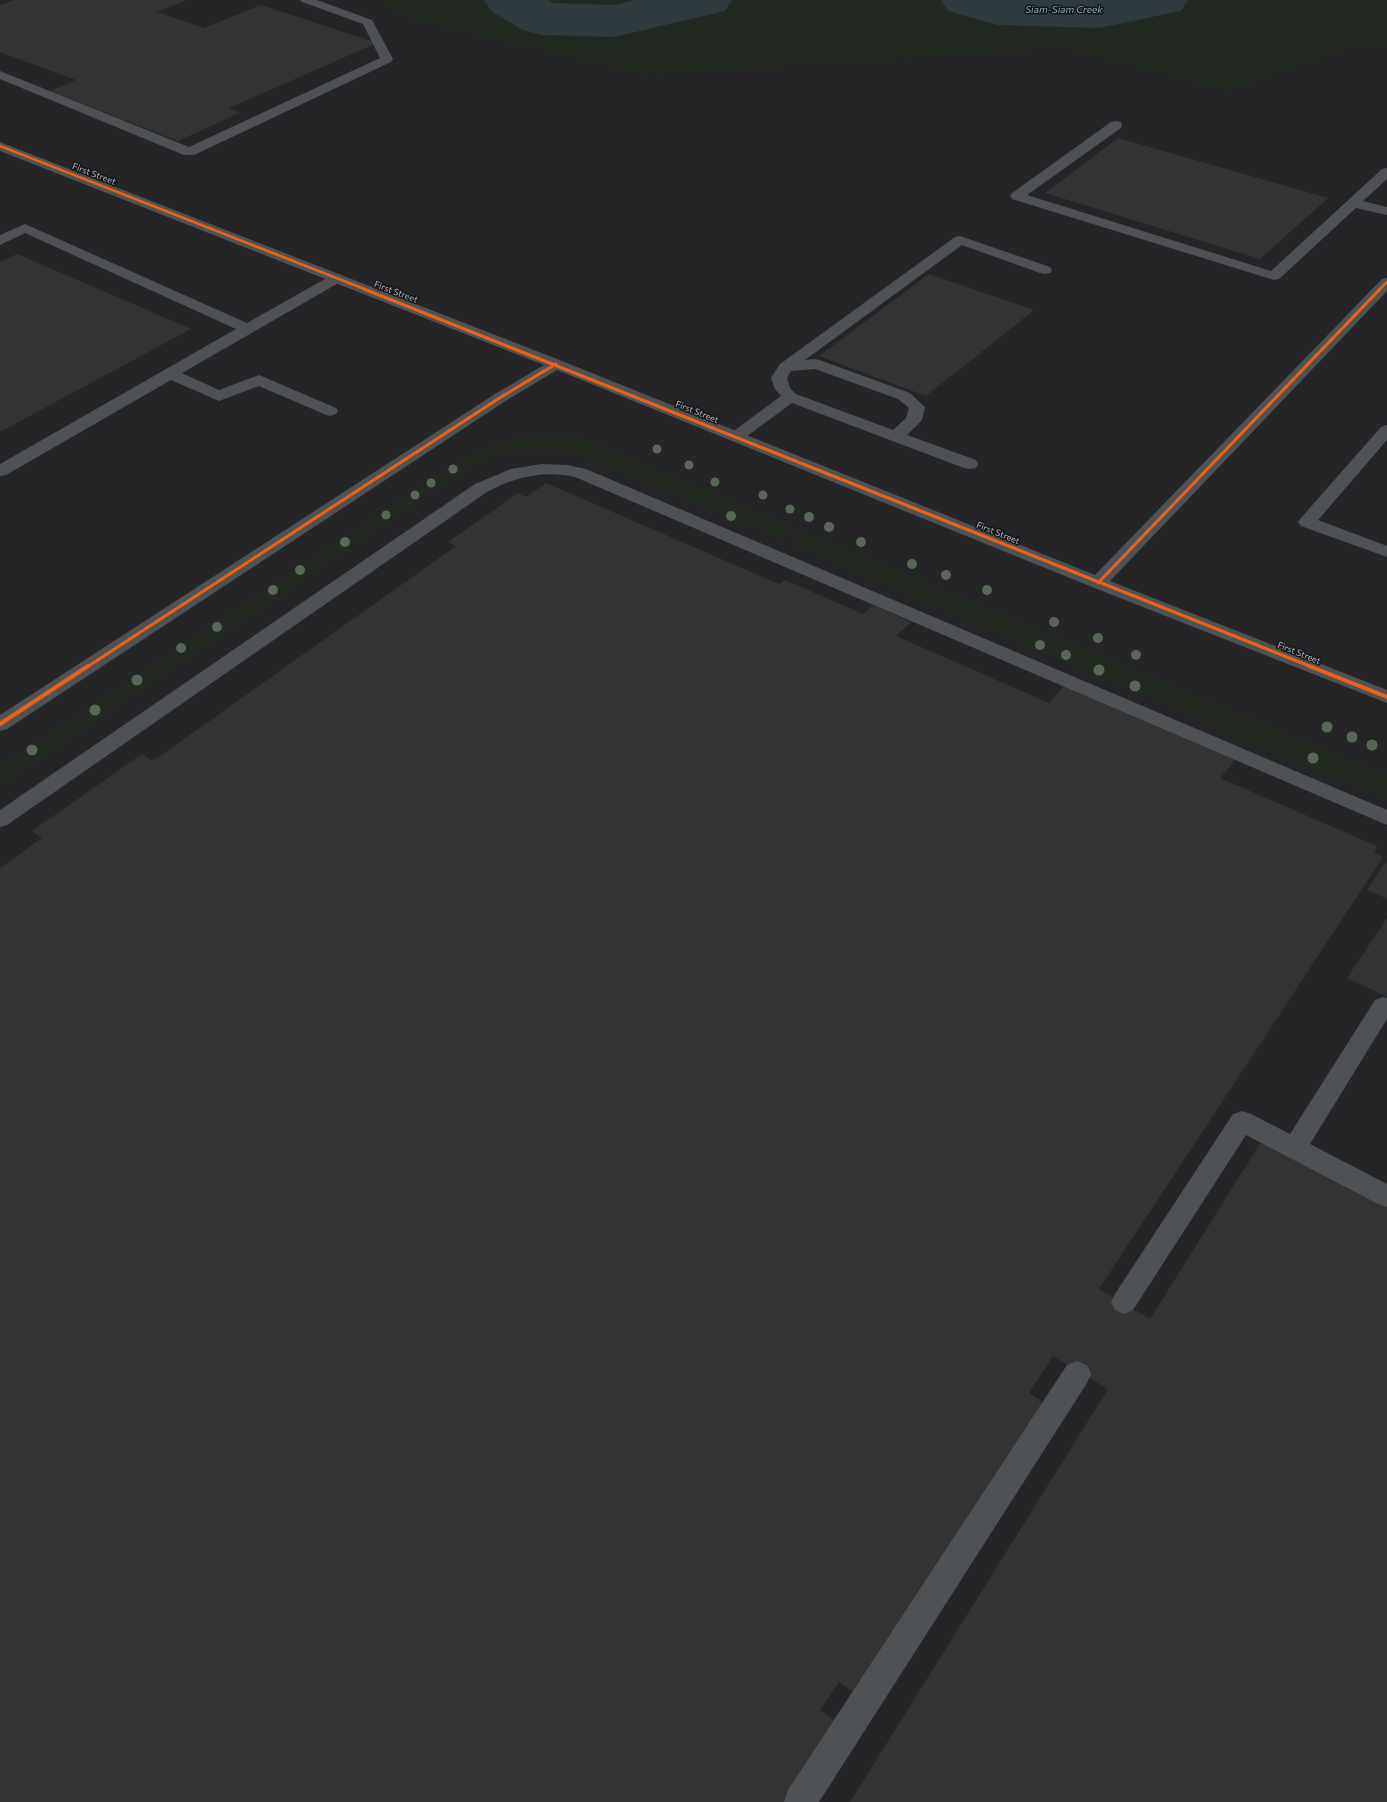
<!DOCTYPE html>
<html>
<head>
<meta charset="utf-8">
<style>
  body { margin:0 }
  canvas { display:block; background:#1b1b1c }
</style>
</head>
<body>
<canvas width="1387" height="1802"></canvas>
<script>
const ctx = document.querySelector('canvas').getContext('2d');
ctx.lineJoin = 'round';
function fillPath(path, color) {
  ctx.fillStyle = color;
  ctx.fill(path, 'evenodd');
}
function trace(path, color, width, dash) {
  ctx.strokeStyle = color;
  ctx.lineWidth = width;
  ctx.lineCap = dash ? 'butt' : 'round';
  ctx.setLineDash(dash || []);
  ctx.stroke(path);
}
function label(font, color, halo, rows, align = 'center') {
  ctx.font = font + ' Commissioner,sans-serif';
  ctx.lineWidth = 3;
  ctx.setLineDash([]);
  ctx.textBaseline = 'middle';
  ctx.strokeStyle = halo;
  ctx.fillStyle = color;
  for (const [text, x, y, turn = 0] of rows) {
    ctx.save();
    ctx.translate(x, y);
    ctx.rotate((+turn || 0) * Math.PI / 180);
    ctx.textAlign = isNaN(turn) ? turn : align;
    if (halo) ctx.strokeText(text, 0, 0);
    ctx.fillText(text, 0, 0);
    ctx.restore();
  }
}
fillPath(new Path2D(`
  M0,0H378L407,19L644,76L1061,49L1229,92L1354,47H1387V1802H0Z`), '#252528');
fillPath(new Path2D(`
  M378,0H1387V47H1354L1229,92L1061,49L644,76L407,19Z
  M536,435L584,438L620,454L1387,775V798C1323,772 1254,752 1194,716L838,566L834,561L794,545L806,534L792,529L781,539L588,460C578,452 569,452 556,450C520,446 494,453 462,471L0,786V766L463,458C487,446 509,439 536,435Z`), '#222921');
fillPath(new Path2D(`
  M484,0H548L553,3L614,5L635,0H732L725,11L614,37L542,35L523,30L491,11Z
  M941,0H1188L1181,11L1099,28L998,25L948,11Z`), '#2e3a3e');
fillPath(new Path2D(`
  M14,0H187L157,12L204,28L261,5L377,43L229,108L240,113L178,141L50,91L76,80L0,52V5Z
  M1118,138L1328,198L1260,259L1045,193Z
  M17,254L191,329L0,432V262Z
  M929,274L1034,310L926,396L819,356Z
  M546,483L779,584L785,580L863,614L873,605L911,622L896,636L1049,703L1064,686L1235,760L1220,778L1377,846L1374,852L1383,857L1099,1289L1150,1319L1263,1139L1387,1203V1802H850L1108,1389L1053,1356L1029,1393L1050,1406L861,1697L839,1682L820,1710L840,1725L790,1802H0V868L42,838L32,831L142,754L153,761L456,546L448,542L518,493L526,497Z
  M1387,860V899L1367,890Z
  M1387,918V997L1347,978Z`), '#333334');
fillPath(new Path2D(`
  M300,0H317L372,20L393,59L391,62L194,155H184L0,79V71L189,147L380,58L363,24L302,2Z
  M1116,121L1121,122L1122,125L1121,128L1027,195L1271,271L1382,169L1387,168V179L1363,201L1387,207V215L1356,208L1279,279L1274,280L1012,199L1010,196L1012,193L1111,122Z
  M25,224L247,323L332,275L337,274L342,275L344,278L342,281L182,373L219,390L259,375L336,408L338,411L336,414L330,416L324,414L259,386L219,401L171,380L6,475L0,476V464L236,329L25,233L0,245V235Z
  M960,236L1050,267L1052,270L1050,273L1045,274L1040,273L962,245L805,360L816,359L822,361L910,393L925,407L922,420L907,435L976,460L978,464L976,468L970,469L964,468L792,403L743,439L737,441L731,439L729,436L731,433L781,396L775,389L771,378L780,364L955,237ZM815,369L898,399L909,408L906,418L893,430L796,394L790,388L787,378L791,371Z
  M1387,425V440L1318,520L1387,546V557L1301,526L1298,522L1301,518L1381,427Z
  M542,464L567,465L586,469L1387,810V825L575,477C543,470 515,477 487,492L7,825L0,827V810L475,484L511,469Z
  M1383,997L1387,998V1019L1310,1144L1387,1184V1207L1378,1204L1246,1135L1133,1310L1124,1314L1115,1310L1111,1302L1115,1294L1233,1114L1242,1111L1251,1114L1290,1134L1375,1000Z
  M1077,1361L1087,1365L1091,1374L1087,1383L819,1802H784L788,1790L1067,1365Z`), '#4f5255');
fillPath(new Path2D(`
  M0,142L562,361L1095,575L1382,279L1387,278V291L1110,581L1387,690V703L1092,587L557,370L507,400L7,729L0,731V715L495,394L544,365L0,151Z`), '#4f5255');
trace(new Path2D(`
  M0,146L367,290
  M1379,290L1387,282`), '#ea6118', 2.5);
trace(new Path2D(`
  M364,289C681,413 995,543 1312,667
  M1098,583L1380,289
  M87,667L501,397L556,364`), '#ea6118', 3);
trace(new Path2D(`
  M1309,666L1387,697
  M0,724L88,666`), '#ea6118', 4);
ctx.fillStyle = '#586856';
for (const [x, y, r] of [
  [657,449,4.5],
  [689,465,4.5],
  [453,469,4.5],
  [715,482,4.5],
  [431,483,4.5],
  [415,495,4.5],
  [763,495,4.5],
  [790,509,4.5],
  [386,515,4.5],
  [731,516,5],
  [809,517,5],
  [829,527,5],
  [345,542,5],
  [861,542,5],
  [912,564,5],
  [300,570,5],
  [946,575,5],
  [273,590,5],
  [987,590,5],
  [1054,622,5],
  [217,627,5],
  [1098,638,5],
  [1040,645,5],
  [181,648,5],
  [1066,655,5],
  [1136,655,5],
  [1099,670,5.5],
  [137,680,5.5],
  [1135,686,5.5],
  [95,710,5.5],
  [1327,727,5.5],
  [1352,737,5.5],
  [1372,745,5.5],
  [32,750,5.5],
  [1313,758,5.5]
]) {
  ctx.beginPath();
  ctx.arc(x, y, r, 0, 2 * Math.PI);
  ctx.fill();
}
label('9px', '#adb5bc', '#151618', [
  ["First Street",94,174,21],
  ["First Street",396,292,21],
  ["First Street",697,412,22],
  ["First Street",998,533,22],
  ["First Street",1299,653,22]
]);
label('italic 10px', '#85a8b6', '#151618', [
  ["Siam-Siam Creek",1064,10]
]);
</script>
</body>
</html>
